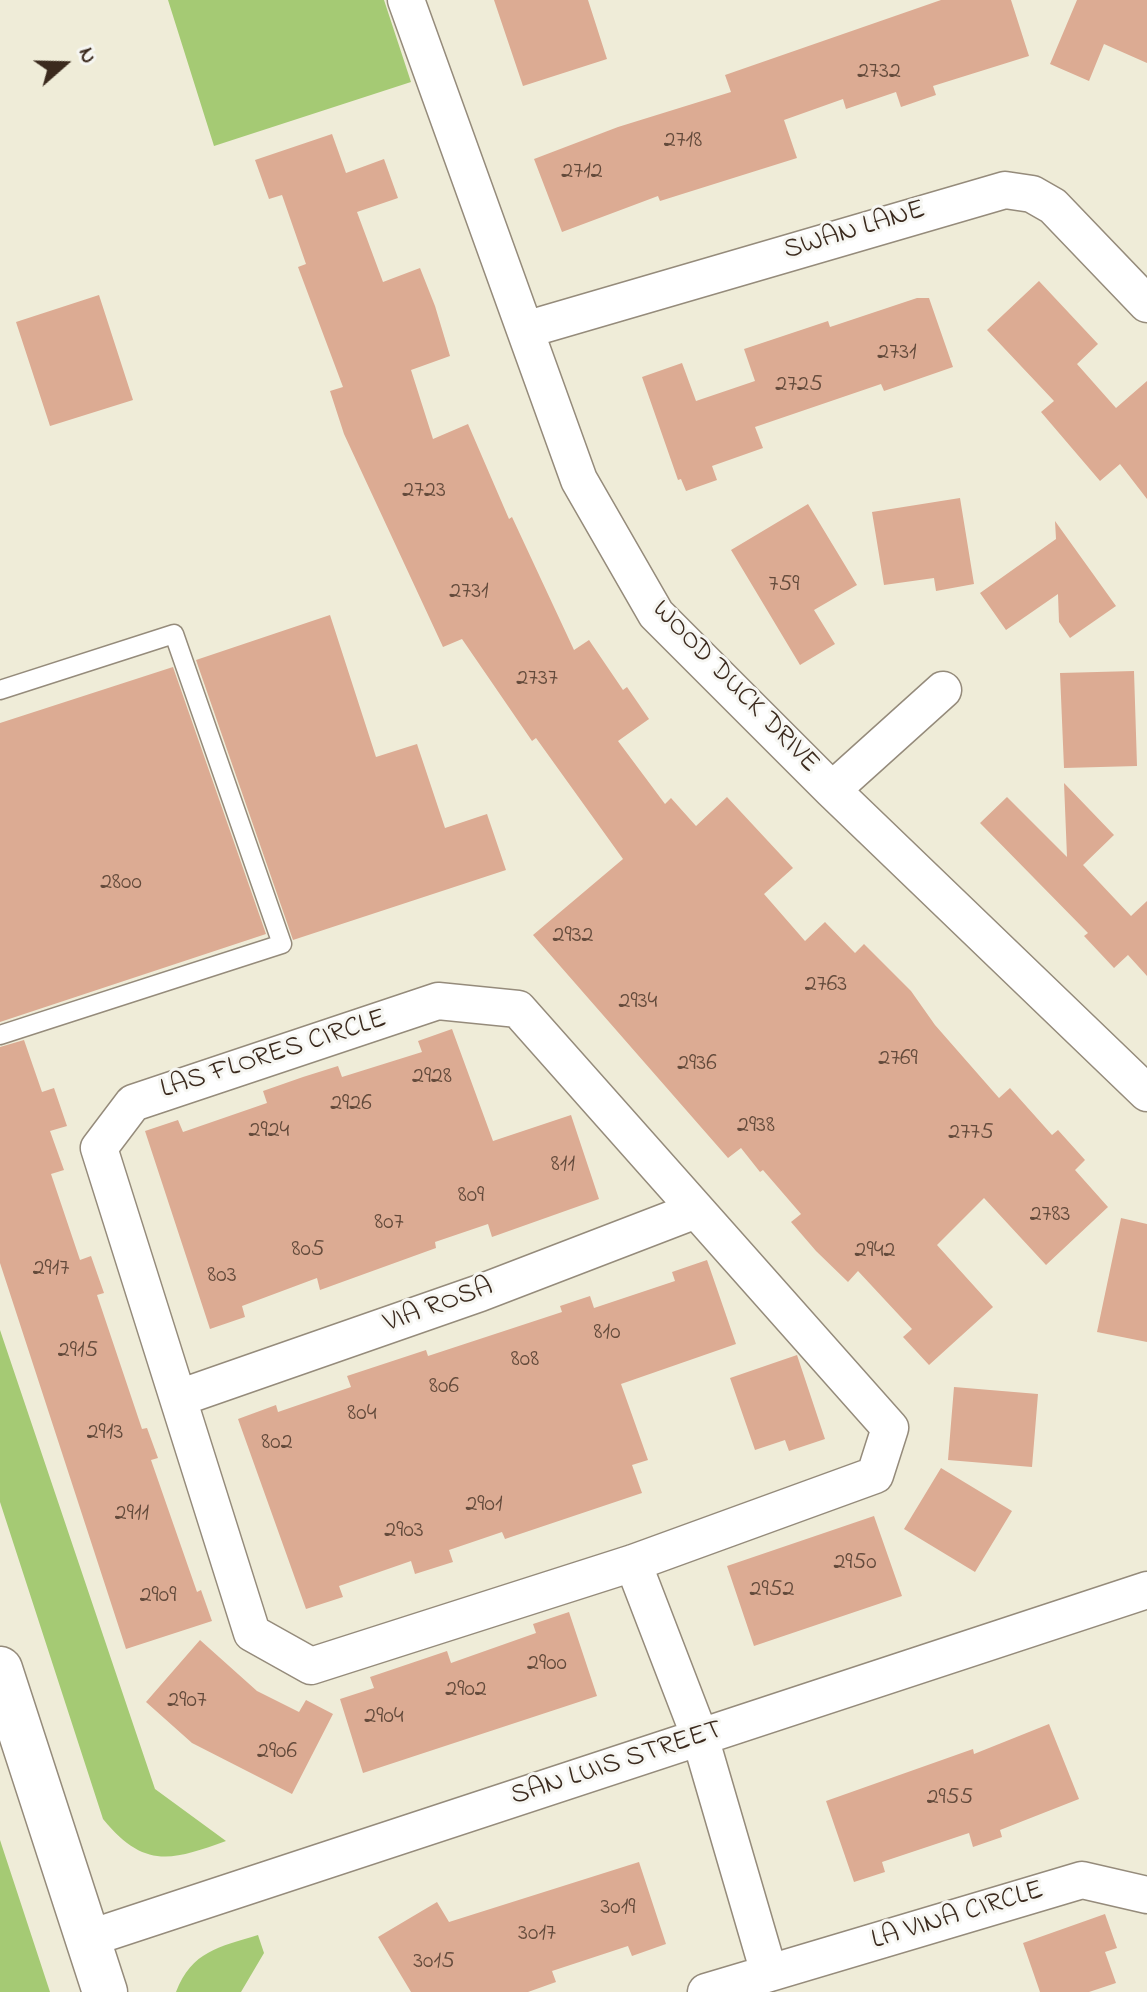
<!DOCTYPE html>
<html>
<head>
<meta charset="utf-8">
<style>
  body { margin:0 }
  #map { position:relative; width:1147px; height:1992px; overflow:hidden; background:#efecd8; font-family:"Indie Flower",sans-serif }
  canvas { display:block }
  .north { position:absolute; left:24px; top:24px; width:80px; height:80px; -webkit-text-stroke:6px #f6f6f2; paint-order:stroke; rotate:70deg; font-size:22px; font-weight:700; line-height:32px; text-align:center; color:#3b2a1e }
  .north::after { content:''; display:block; margin:auto; width:28px; height:36px; background:#3b2a1e; clip-path:polygon(50% 0,100% 100%,50% 72%,0 100%) }
</style>
</head>
<body>
<div id="map">
<canvas width="1147" height="1992"></canvas>
<div class="north">N</div>
</div>
<script>
const ctx = document.querySelector('canvas').getContext('2d');
ctx.lineJoin = 'round';
function fillPath(path, color) {
  ctx.fillStyle = color;
  ctx.fill(path, 'evenodd');
}
function trace(path, color, width, dash) {
  ctx.strokeStyle = color;
  ctx.lineWidth = width;
  ctx.lineCap = dash ? 'butt' : 'round';
  ctx.setLineDash(dash || []);
  ctx.stroke(path);
}
function label(font, color, halo, rows, align = 'center') {
  ctx.font = font + ' "Indie Flower",sans-serif';
  ctx.lineWidth = 6;
  ctx.setLineDash([]);
  ctx.textBaseline = 'middle';
  ctx.strokeStyle = halo;
  ctx.fillStyle = color;
  for (const [text, x, y, turn = 0] of rows) {
    ctx.save();
    ctx.translate(x, y);
    ctx.rotate((+turn || 0) * Math.PI / 180);
    ctx.textAlign = isNaN(turn) ? turn : align;
    if (halo) ctx.strokeText(text, 0, 0);
    ctx.fillText(text, 0, 0);
    ctx.restore();
  }
}
fillPath(new Path2D(`
  M168,0H384L411,82L214,146Z
  M0,1330L155,1789L226,1841C171,1861 144,1869 103,1819L0,1502Z
  M0,1840L50,1992H0Z
  M258,1935L264,1953L241,1992H176C192,1951 219,1947 258,1935Z`), '#a5ca74');
fillPath(new Path2D(`
  M494,0H588L607,59L523,86Z
  M941,0H1011L1029,56L933,86L936,95L901,107L896,92L846,109L843,99L784,120L797,158L660,201L658,196L562,232L534,159L618,127L731,92L725,75Z
  M1077,0H1147V63L1104,44L1089,81L1050,64Z
  M332,134L346,173L384,159L398,198L357,212L383,282L420,268L435,306L450,356L411,370L433,439L468,424L509,519L512,517L574,650L589,640L623,690L627,687L649,719L618,741L665,804L671,798L696,826L727,797L793,868L764,894L805,941L825,922L855,953L864,944L911,991L935,1025L999,1098L1010,1088L1052,1135L1058,1130L1085,1160L1075,1170L1108,1207L1046,1265L984,1198L937,1245L993,1307L929,1365L903,1337L912,1329L858,1271L848,1282L816,1251L791,1222L801,1214L763,1170L760,1172L741,1148L728,1158L533,935L623,859L536,738L532,741L462,639L443,647L344,434L330,391L343,387L298,267L306,264L282,195L269,199L255,160Z
  M1039,281L1098,344L1077,364L1116,408L1147,381V499L1120,464L1100,481L1041,412L1054,401L987,330Z
  M99,295L133,400L50,426L16,322Z
  M917,298H929L953,367L884,391L881,384L755,427L763,448L712,466L717,480L686,491L681,479L678,480L642,377L682,363L696,401L755,381L744,349L828,321L830,327Z
  M960,498L974,584L936,591L934,578L884,585L872,512Z
  M808,504L857,585L814,610L835,644L800,665L731,550Z
  M1055,521L1116,606L1070,638L1059,622L1058,594L1006,630L980,593L1056,539Z
  M330,615L376,757L417,744L445,828L487,814L506,870L293,940L196,660Z
  M173,667L266,934L0,1022V723Z
  M1134,671L1137,766L1064,768L1060,673Z
  M1064,783L1114,835L1083,865L1131,916L1147,901V976L1128,955L1114,968L1084,936L1088,933L980,823L1007,797L1067,857Z
  M452,1029L493,1141L571,1115L599,1199L492,1237L488,1224L435,1242L436,1248L320,1290L317,1278L242,1306L245,1317L210,1329L145,1131L178,1120L183,1132L267,1103L263,1091L303,1077L338,1066L342,1077L422,1052L418,1041Z
  M24,1040L42,1092L54,1088L67,1126L50,1131L64,1170L51,1174L80,1260L91,1256L104,1293L97,1295L142,1429L147,1428L158,1458L151,1460L197,1592L201,1590L212,1621L126,1649L0,1263V1047Z
  M1121,1218L1147,1224V1342L1097,1332Z
  M707,1260L736,1344L621,1384L648,1460L632,1465L642,1493L505,1539L502,1532L449,1550L453,1562L415,1574L411,1561L339,1586L343,1597L306,1609L238,1419L276,1405L278,1412L351,1387L347,1376L426,1350L428,1356L562,1312L560,1306L590,1296L594,1308L675,1281L672,1272Z
  M797,1355L825,1439L789,1451L785,1440L755,1450L730,1378Z
  M954,1387L1038,1394L1032,1467L948,1460Z
  M941,1468L1012,1511L975,1572L904,1529Z
  M874,1516L902,1596L754,1646L727,1566Z
  M569,1612L597,1696L363,1773L340,1699L374,1688L370,1677L447,1651L451,1663L536,1633L533,1624Z
  M200,1640L257,1691L299,1712L306,1700L333,1714L292,1794L192,1743L146,1702Z
  M1049,1724L1079,1799L1000,1830L1002,1837L973,1847L969,1833L882,1862L885,1872L854,1882L826,1801L973,1749L974,1754Z
  M639,1862L666,1944L632,1956L628,1946L552,1971L556,1982L528,1992H411L378,1937L437,1902L449,1922Z
  M1105,1914L1117,1948L1105,1952L1116,1983L1089,1992H1040L1023,1943Z`), '#dcab93');
const service = new Path2D(`
  M0,690L174,634L282,944L0,1035`);
const minor = new Path2D(`
  M406,0L579,480L656,614L832,790L1147,1093
  M525,330L1005,190L1032,194L1053,206L1147,304
  M832,790L943,690
  M438,1001L518,1009L890,1428L875,1475L633,1563L311,1666L252,1633L99,1148L133,1103Z
  M179,1398L480,1293L696,1210
  M633,1563L700,1737L769,1973
  M87,1939L1147,1590
  M706,1992L1082,1880L1147,1895`);
const trunk = new Path2D(`
  M0,1669L105,1992`);
trace(service, '#958b7b', 21);
trace(minor, '#958b7b', 39);
trace(trunk, '#958b7b', 47);
trace(service, '#fff', 18);
trace(minor, '#fff', 36);
trace(trunk, '#fff', 44);
label('24px', '#634a3b', null, [
  ["2732",879,73],
  ["2718",683,142],
  ["2712",582,173],
  ["2731",897,354],
  ["2725",799,386],
  ["2723",424,492],
  ["759",784,586],
  ["2731",469,593],
  ["2737",537,680],
  ["2800",121,884],
  ["2932",573,937],
  ["2763",826,986],
  ["2934",638,1003],
  ["2769",898,1060],
  ["2936",697,1065],
  ["2928",432,1078],
  ["2926",351,1105],
  ["2938",756,1127],
  ["2924",269,1132],
  ["2775",971,1134],
  ["811",563,1166],
  ["809",471,1197],
  ["2783",1050,1216],
  ["807",389,1224],
  ["805",308,1251],
  ["2942",875,1252],
  ["2917",51,1270],
  ["803",222,1277],
  ["810",607,1334],
  ["2915",78,1352],
  ["808",525,1361],
  ["806",444,1388],
  ["804",362,1415],
  ["2913",105,1434],
  ["802",277,1444],
  ["2901",484,1506],
  ["2911",132,1515],
  ["2903",404,1532],
  ["2950",855,1564],
  ["2952",772,1591],
  ["2909",158,1597],
  ["2900",547,1665],
  ["2902",466,1691],
  ["2907",187,1702],
  ["2904",384,1718],
  ["2906",277,1753],
  ["2955",950,1799],
  ["3019",618,1909],
  ["3017",537,1935],
  ["3015",434,1963]
]);
label('28px', '#3b2a1e', '#f6f6f2', [
  ["SWAN LANE",855,232,-17],
  ["WOOD DUCK DRIVE",734,688,46],
  ["LAS FLORES CIRCLE",274,1056,-18],
  ["VIA ROSA",439,1307,-20],
  ["SAN LUIS STREET",617,1765,-18],
  ["LA VINA CIRCLE",958,1917,-17]
]);
</script>
</body>
</html>
